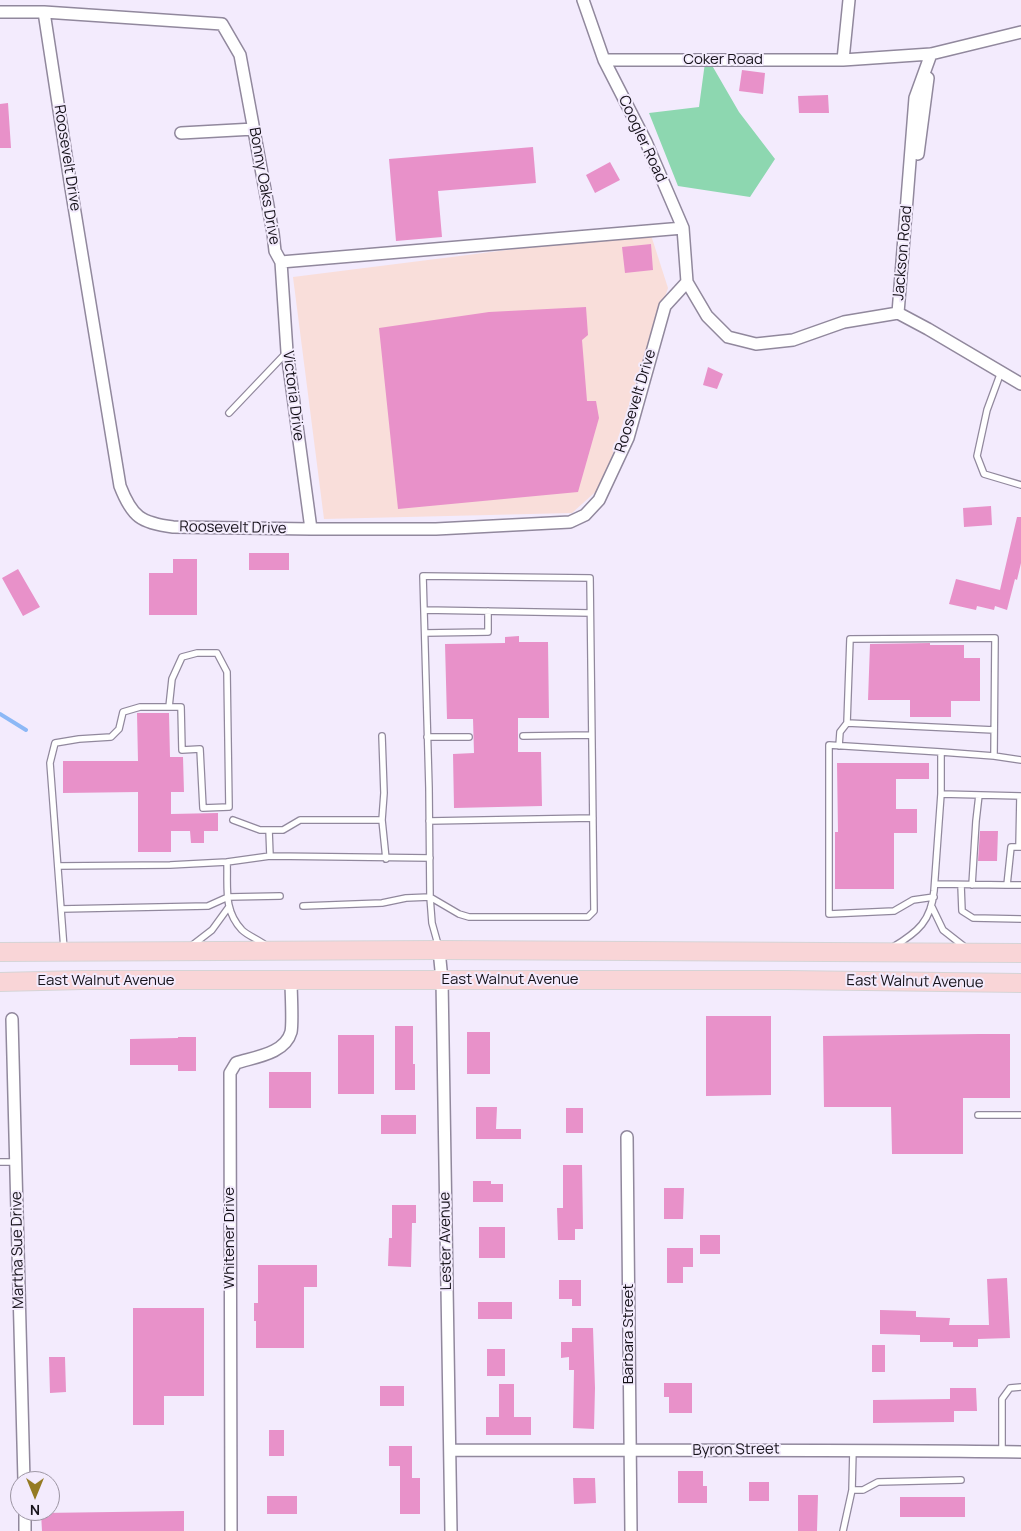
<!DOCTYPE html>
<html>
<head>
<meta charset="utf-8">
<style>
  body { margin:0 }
  #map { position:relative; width:1021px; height:1531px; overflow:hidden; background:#f3ebfd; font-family:Manrope,sans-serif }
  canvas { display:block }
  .north { position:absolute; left:10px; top:1471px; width:50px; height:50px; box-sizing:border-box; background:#f3ebfd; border:1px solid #9b94a2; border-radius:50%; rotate:180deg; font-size:14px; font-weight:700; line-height:20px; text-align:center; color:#16121a }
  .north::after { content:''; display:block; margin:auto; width:18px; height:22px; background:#957b23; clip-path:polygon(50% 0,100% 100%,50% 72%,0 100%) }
</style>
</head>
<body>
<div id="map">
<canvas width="1021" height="1531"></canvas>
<div class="north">N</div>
</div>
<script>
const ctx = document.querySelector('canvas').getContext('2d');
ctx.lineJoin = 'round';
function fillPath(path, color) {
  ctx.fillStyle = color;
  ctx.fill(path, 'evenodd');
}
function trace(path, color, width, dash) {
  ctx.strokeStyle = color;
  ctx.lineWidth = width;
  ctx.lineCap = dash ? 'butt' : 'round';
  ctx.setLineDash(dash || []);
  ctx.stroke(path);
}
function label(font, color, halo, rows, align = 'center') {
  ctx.font = font + ' Manrope,sans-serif';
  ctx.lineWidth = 4;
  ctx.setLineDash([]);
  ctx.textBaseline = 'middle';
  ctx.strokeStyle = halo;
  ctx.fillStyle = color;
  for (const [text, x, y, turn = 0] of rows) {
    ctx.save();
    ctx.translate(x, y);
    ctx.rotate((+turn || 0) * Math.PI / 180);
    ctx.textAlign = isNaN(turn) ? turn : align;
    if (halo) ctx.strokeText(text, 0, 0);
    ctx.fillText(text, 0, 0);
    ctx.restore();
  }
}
fillPath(new Path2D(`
  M650,232L668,288L602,486L572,513L324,519L293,277Z`), '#f9deda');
fillPath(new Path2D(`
  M706,55L739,112L775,159L750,197L678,186L649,113L699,107Z`), '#8dd7b0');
trace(new Path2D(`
  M0,714L26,730`), '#8cb8f6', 4);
fillPath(new Path2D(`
  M742,70L765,73L763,94L739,91Z
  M828,95L829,113H799L798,96Z
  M8,103L11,148H0V104Z
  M533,147L536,183L438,191L442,237L396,241L389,159Z
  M610,162L620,180L595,193L586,175Z
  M651,244L653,270L625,273L622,247Z
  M586,307L588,335L582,340L587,401H596L599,418L578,492L398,509L379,328L489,312Z
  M708,367L723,374L717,389L703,385Z
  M991,506L992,525L964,527L963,508Z
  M1017,517H1021V563L1017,580L1015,579L1007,610L995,606L994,610L977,606L976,610L949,604L956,579L1000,590Z
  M249,553H289V570H249Z
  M173,559H197V615H149V573H173Z
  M18,569L40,607L23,616L2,578Z
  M519,636V642H548L549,718H518V752H541L542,806L454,808L453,754L474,753L473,719H447L445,644L505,643V637Z
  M930,643V645H964V658H980V701H951V717H910V700H868L870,644Z
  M137,713H169L170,757H183L184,792H171V814L218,813V831H204V843H191L190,831H171V852H138V792L63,793V761H138Z
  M837,763H929V779H896V809H917V833H894V889H835V832H838Z
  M980,831H998L997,861H978Z
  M706,1016H771V1095L706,1096Z
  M395,1026H413V1064H415V1090H395Z
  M467,1032H490V1074H467Z
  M979,1034H1010V1098H963V1154H892L891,1107H824L823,1036Z
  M338,1035H374V1094H338Z
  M178,1037H196V1071H178V1065H130V1039L178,1038Z
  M269,1072H311V1108H269Z
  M476,1107H497L496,1129H521V1139H476Z
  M566,1108H583V1133H566Z
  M381,1115H416V1134H381Z
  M563,1165H582L583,1229H575V1240H558L557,1208H563Z
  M473,1181H491V1184H503V1202H473Z
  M664,1188H684L683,1219H664Z
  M392,1205H416V1223H412L411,1267L388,1266L389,1238H392Z
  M479,1227H505V1258H479Z
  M700,1235H720V1254H700Z
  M667,1248H693V1267H683V1283H667Z
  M258,1265H317V1287H304V1348H256V1321H254V1303H258Z
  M1007,1278L1010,1338L978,1339V1347H953V1342H920V1335L880,1334V1310L916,1311V1317L950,1318L949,1325H989L987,1279Z
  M559,1280H581V1306H572V1299H559Z
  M478,1302H512V1319H478Z
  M133,1308H204V1396H164V1425H133Z
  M572,1328H593L595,1388L594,1429L573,1428L574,1370H569V1357L561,1358V1342H572Z
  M872,1345H885V1372H872Z
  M487,1349H505V1376H487Z
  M49,1357H65L66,1392L50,1393Z
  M664,1383H692V1413H669V1397H664Z
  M499,1384H514V1417H531V1435H486V1417H499Z
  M380,1386H404V1406H380Z
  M950,1388H976L977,1411H954V1422L873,1423V1400L950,1399Z
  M269,1430H284V1456H269Z
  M389,1446H412V1478H420V1514H400V1466H389Z
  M678,1471H703V1486H707V1503H678Z
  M573,1478H595L596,1503L574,1504Z
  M749,1482H769V1501H749Z
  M798,1495H818L817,1531H798Z
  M267,1496H297V1514H267Z
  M900,1497H965V1517H900Z
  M184,1511V1531H42L41,1513Z`), '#e891c9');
const service = new Path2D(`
  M1001,372L987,410L977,456L984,474L1021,485
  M229,413L287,352
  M424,610L590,613
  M425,633L488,632V611
  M382,736L384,793L382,820
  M523,736L591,735
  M427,737H469
  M839,746L840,732L847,723
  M941,752L994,756L1021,760
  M994,756L995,638L850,639L847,723L994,730
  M941,794L1021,796
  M233,820L260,830H283L300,820H382L386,859
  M429,821L593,818
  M269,830L270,856
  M1019,847L1020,796
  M227,862L270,856L430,858
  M58,866L170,865L227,862C228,887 223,910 242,930C248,936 260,940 268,947
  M935,884L1007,885L1011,847H1021
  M961,885L962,911L973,918L1021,919
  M972,885L976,821L979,795
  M1007,885H1021
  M303,906L382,903L406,898L430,897L459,914L469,917H588L594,911L590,578L423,576L429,788L430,897L432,923L439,948
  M932,907L943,930L966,948
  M61,909L208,906L228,897L280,896
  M190,947L212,930L228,908
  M893,947C918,932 931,921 934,891L941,794V752L829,745V914L894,911L913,900L934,897
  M64,949L50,763L55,743L79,739L111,737L119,729L123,712L140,707H181L182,750L200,749L203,808L229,807L227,672L217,653H197L182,657L172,679L169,707
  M978,1115H1021
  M0,1162H16
  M1002,1452V1399L1010,1388L1021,1387
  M852,1490H863L878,1482L961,1480
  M843,1531L852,1490L853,1450`);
const minor = new Path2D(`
  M583,0L604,60L646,142L683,228L687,282L707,316L728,337L756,344L793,340L844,322L898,313L928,329L1021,384
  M0,12H44L222,24L240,55L273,233L275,251L281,262L287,352L311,529
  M44,12L71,188L120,486C132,517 141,523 173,527L311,529H436L570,522L585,515L599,500L628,438L665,306L687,282
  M604,60H843L931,54L1021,32
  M843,60L849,0
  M181,133L254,129
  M918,154L928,78
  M281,262L683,228
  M898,313L915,98L931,54
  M439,950L442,980L451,1531
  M12,1019L24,1481
  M627,1137L631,1531
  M450,1450C640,1451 831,1449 1021,1452
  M25,1511V1531
  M231,1531L230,1073L236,1063C254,1057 285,1054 291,1032C293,1023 291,992 291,981`);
const primary = new Path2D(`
  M0,952L439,950L1021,953
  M0,982L82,980H787L1021,983`);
trace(service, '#91889d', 8);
trace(minor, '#91889d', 14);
trace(primary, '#d5d4d6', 20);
trace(service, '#fff', 5.5);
trace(minor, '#fff', 11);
trace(primary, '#f9d5d7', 18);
label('15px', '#16121a', '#f3ebfd', [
  ["Coker Road",723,60],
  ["Coogler Road",642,139,65],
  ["Roosevelt Drive",67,158,81],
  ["Bonny Oaks Drive",264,186,80],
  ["Jackson Road",903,253,-85],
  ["Victoria Drive",293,396,83],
  ["Roosevelt Drive",636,401,-73],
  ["Roosevelt Drive",233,528,1],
  ["East Walnut Avenue",510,980],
  ["East Walnut Avenue",106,981],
  ["East Walnut Avenue",915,982,1],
  ["Whitener Drive",230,1238,-90],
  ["Lester Avenue",446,1241,-91],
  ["Martha Sue Drive",18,1250,-91],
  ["Barbara Street",629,1334,-90],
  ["Byron Street",736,1450,-1]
]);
</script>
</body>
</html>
